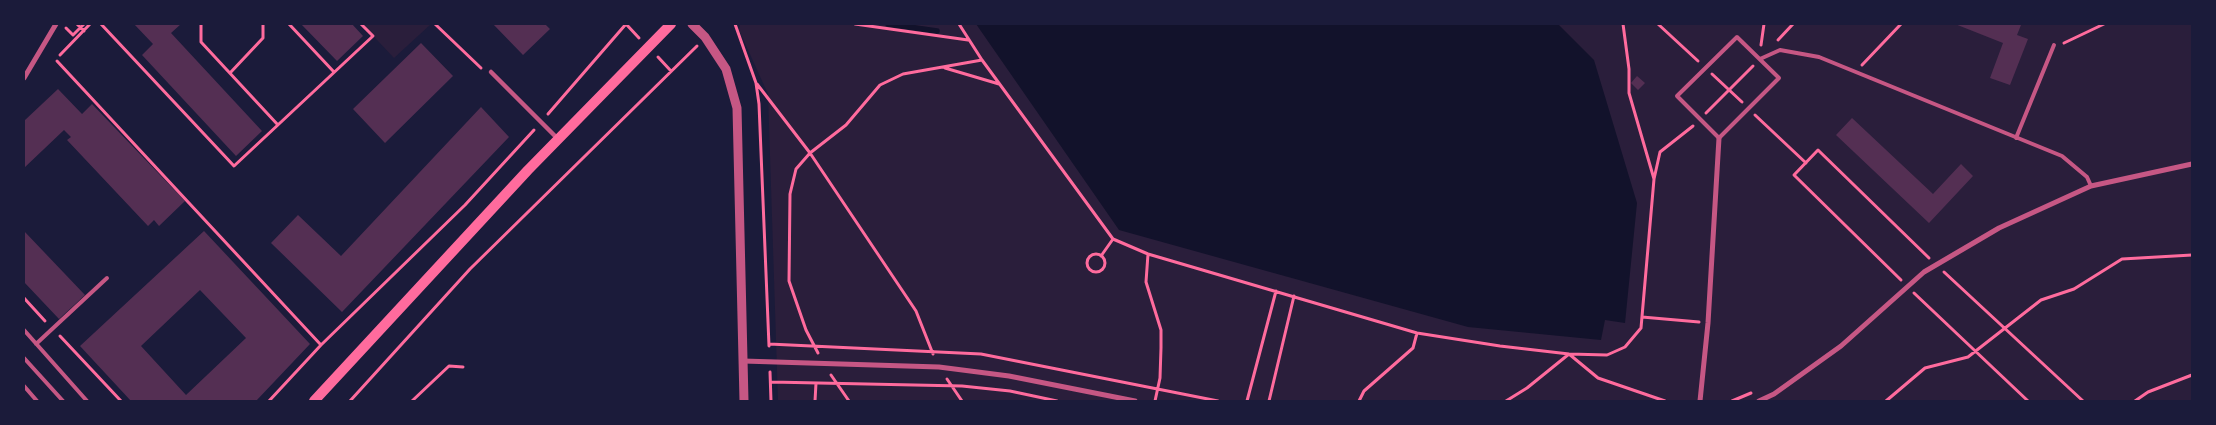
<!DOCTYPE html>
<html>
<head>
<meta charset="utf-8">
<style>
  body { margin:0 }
  #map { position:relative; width:2216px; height:425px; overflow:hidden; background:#1b1b3a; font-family:"IBM Plex Sans",sans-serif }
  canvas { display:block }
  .frame { position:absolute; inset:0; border:25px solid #1b1b3a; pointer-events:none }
</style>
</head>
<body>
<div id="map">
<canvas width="2216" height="425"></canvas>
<div class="frame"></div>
</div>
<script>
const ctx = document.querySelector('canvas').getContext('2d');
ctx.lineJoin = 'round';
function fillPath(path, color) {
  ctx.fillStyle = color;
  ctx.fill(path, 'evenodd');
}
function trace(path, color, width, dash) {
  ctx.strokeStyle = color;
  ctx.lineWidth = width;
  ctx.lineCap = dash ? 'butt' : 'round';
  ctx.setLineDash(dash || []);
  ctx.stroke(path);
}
fillPath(new Path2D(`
  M362,24H431L394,58Z
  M740,24H2192V401H778L768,94L739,30Z`), '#2a1e3b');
fillPath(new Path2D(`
  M976,24H1558L1594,60L1637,203L1625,323L1605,320L1601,340L1468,327L1119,230Z`), '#12122b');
trace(new Path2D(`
  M888,24L937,31`), '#12122b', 5.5);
fillPath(new Path2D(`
  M134,24H181L171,33L262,131L236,156L142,55L153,44Z
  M301,24H352L363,36L337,61Z
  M493,24H545L550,29L523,55Z
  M1955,24L2021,25L2017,35L2028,39L2010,85L1990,78L2003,43Z
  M421,43L453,76L385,143L353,109Z
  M1637,76L1645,83L1638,90L1631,83Z
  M58,89L82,114L92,104L185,201L159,226L154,220L148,226L67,140L71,137L64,130L24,168V121Z
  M481,107L509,137L342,312L271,243L298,215L341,256Z
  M1852,118L1933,194L1961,164L1973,176L1929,223L1836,135Z
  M24,231L85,295L59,319L24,282Z
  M204,231L310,344L256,401H131L80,346ZM200,290L246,338L186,395L141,346Z`), '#542f53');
trace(new Path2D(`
  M77,24L84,31
  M101,24L234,166L373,36L361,24
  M201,24V42L278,125
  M289,24L334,72
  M435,24L481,68
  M626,24L639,38
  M735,24L756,83L759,104L769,346
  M855,24L968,40
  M1623,24L1629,69V93L1654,179
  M1658,24L1698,61
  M66,28L73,35L84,24
  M1778,40L1793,24
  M2064,43L2104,24
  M1761,45L1764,24
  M60,55L90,24
  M658,57L671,71
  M982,60L1113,239L1148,254L1417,333L1500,346L1569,354L1607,355L1625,347L1641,328L1654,179L1660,152L1693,126
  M57,61L321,345
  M1862,65L1901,24
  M945,68L999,84
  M230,73L263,38V24
  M1712,74L1742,102
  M757,84L810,153L916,311L933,354
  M1706,113L1753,66
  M548,114L626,24
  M1755,115L1806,163
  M1148,254L1146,282L1161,330V348L1160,378L1155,401
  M1087 263a9 9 0 1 1 18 0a9 9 0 1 1-18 0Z
  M1101,256L1113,239
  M1944,272L2083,401
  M1901,280L1794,175L1818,150L1929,258
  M1914,293L2028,401
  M24,298L45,321
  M1642,317L1699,322
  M60,336L121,401
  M769,344L981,354L1218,401
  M818,353L806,330L789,281L790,194L796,169L810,153L846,125L880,85L903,74L982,60L959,24
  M770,372L771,401
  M831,375L849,401
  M947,379L962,401
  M771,382L962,386L1010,391L1057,401
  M269,401L321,345L465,205L534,130
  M350,401L470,269L697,46
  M412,401L449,366L463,367
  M815,401L816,383
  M1247,401L1276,291
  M1269,401L1294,296
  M1359,401L1364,391L1413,348L1417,333
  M1506,401L1527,388L1569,354L1598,378L1665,401
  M1732,401L1751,393
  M1886,401L1925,368L1968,357L2041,300L2074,289L2122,259L2192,255
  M2135,401L2148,392L2192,375`), '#ff6b9d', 3);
trace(new Path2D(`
  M1737,37L1779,78L1719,138L1677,96Z
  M1760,59L1780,50L1819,57L2062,156L2087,177L2091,186
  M2016,138L2054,45
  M24,330L87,401
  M36,344L107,278
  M24,358L63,401
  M24,386L37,401`), '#c65784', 4);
trace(new Path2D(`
  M491,72L557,138`), '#c65784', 4.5);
trace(new Path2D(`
  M24,78L56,24
  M743,361L939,367L1009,376L1135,401
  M1700,401L1708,323L1719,138
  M1759,401L1774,394L1841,346L1924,272L1999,228L2091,186L2192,164`), '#c65784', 5);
trace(new Path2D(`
  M692,24L705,37L726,69L737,108L744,401`), '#c65784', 9);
trace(new Path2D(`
  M314,401L528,170L671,24`), '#ff6b9d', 10);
</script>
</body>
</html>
